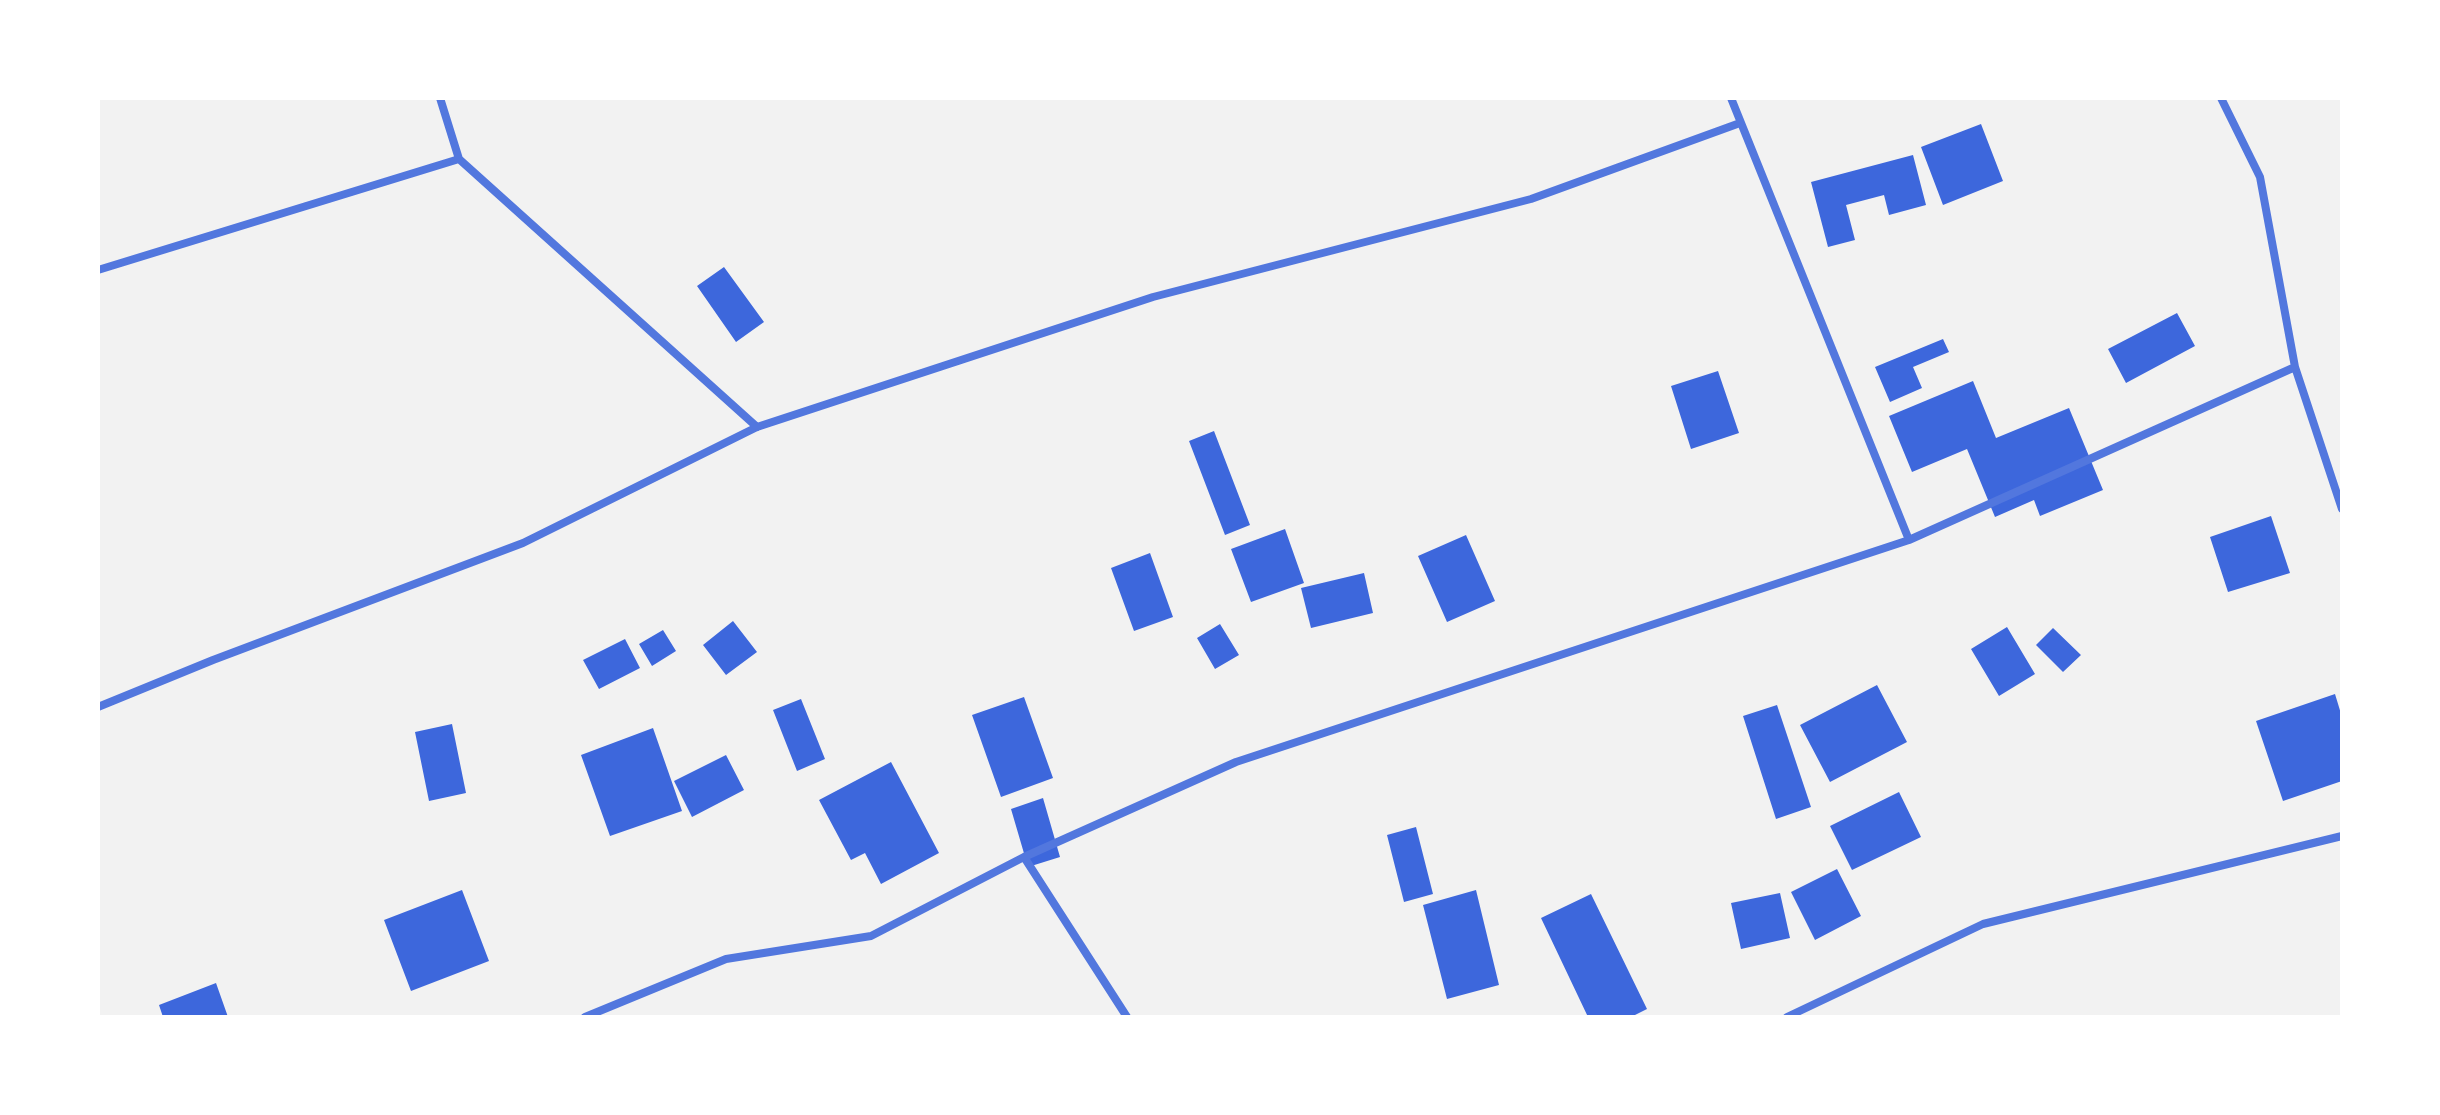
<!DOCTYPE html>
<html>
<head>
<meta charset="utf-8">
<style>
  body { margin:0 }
  #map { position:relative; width:2440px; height:1115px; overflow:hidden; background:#f2f2f2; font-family:"Fira Sans",sans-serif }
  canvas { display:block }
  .frame { position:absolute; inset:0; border:100px solid #fff; pointer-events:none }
</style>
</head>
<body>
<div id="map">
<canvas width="2440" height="1115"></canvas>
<div class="frame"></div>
</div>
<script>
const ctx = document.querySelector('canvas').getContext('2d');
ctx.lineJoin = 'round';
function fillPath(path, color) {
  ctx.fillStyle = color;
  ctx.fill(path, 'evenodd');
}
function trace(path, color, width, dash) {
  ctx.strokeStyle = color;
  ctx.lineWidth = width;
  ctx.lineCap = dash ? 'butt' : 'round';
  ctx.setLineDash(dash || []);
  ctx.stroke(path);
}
fillPath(new Path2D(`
  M1981,124L2003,181L1943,205L1921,147Z
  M1913,155L1926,205L1889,215L1884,195L1846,205L1855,240L1828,247L1811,182Z
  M724,267L764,322L736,342L697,286Z
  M2177,313L2195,346L2126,383L2108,349Z
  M1943,339L1949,352L1913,367L1922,388L1890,402L1875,367Z
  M1718,371L1739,433L1691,449L1671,386Z
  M1973,381L1996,438L2069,408L2103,490L2040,516L2034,500L1995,517L1967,449L1912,472L1889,416Z
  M1214,431L1250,525L1225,535L1189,441Z
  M2271,516L2290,573L2228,592L2210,537Z
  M1285,529L1304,583L1251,602L1231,549Z
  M1466,535L1495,601L1447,622L1418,556Z
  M1150,553L1173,617L1134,631L1111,568Z
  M1364,573L1373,613L1311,628L1301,588Z
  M733,621L757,652L726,675L703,645Z
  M1220,624L1239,655L1215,669L1197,638Z
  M2007,627L2035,674L1999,696L1971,649Z
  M2053,628L2081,655L2063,672L2036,645Z
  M663,630L676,651L652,666L639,644Z
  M625,639L640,668L599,689L583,660Z
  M1877,685L1907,742L1830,782L1800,725Z
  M2335,694L2342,717V781L2283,801L2256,721Z
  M1024,697L1053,778L1001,797L972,715Z
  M801,699L825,759L797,771L773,710Z
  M1777,705L1811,807L1776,819L1743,716Z
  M452,724L466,793L429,801L415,732Z
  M653,728L682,811L610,836L581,755Z
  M726,755L744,790L692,817L674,781Z
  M891,762L939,853L881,884L865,853L851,860L819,800Z
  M1899,792L1921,837L1852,870L1830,826Z
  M1043,798L1060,857L1028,867L1011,809Z
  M1416,827L1433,894L1404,902L1387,835Z
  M1837,869L1861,916L1815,940L1791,892Z
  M462,890L489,961L411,991L384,920Z
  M1476,890L1499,985L1447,999L1423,905Z
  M1780,893L1790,938L1741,949L1731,903Z
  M1591,894L1647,1009L1631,1017H1588L1541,918Z
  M216,983L228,1017H163L159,1005Z`), '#3d67dc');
trace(new Path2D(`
  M440,98L459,159L757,427
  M1731,98L1909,540
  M2221,98L2260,177L2295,367L2342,509
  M98,270L459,159
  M98,707L213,660L523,543L757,427L1153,297L1531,199L1740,123
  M1024,857L1127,1017
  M585,1017L726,959L871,936L1024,857L1236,762L1909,540L2295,367
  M1787,1017L1983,924L2342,836`), '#5277de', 8);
</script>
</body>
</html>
